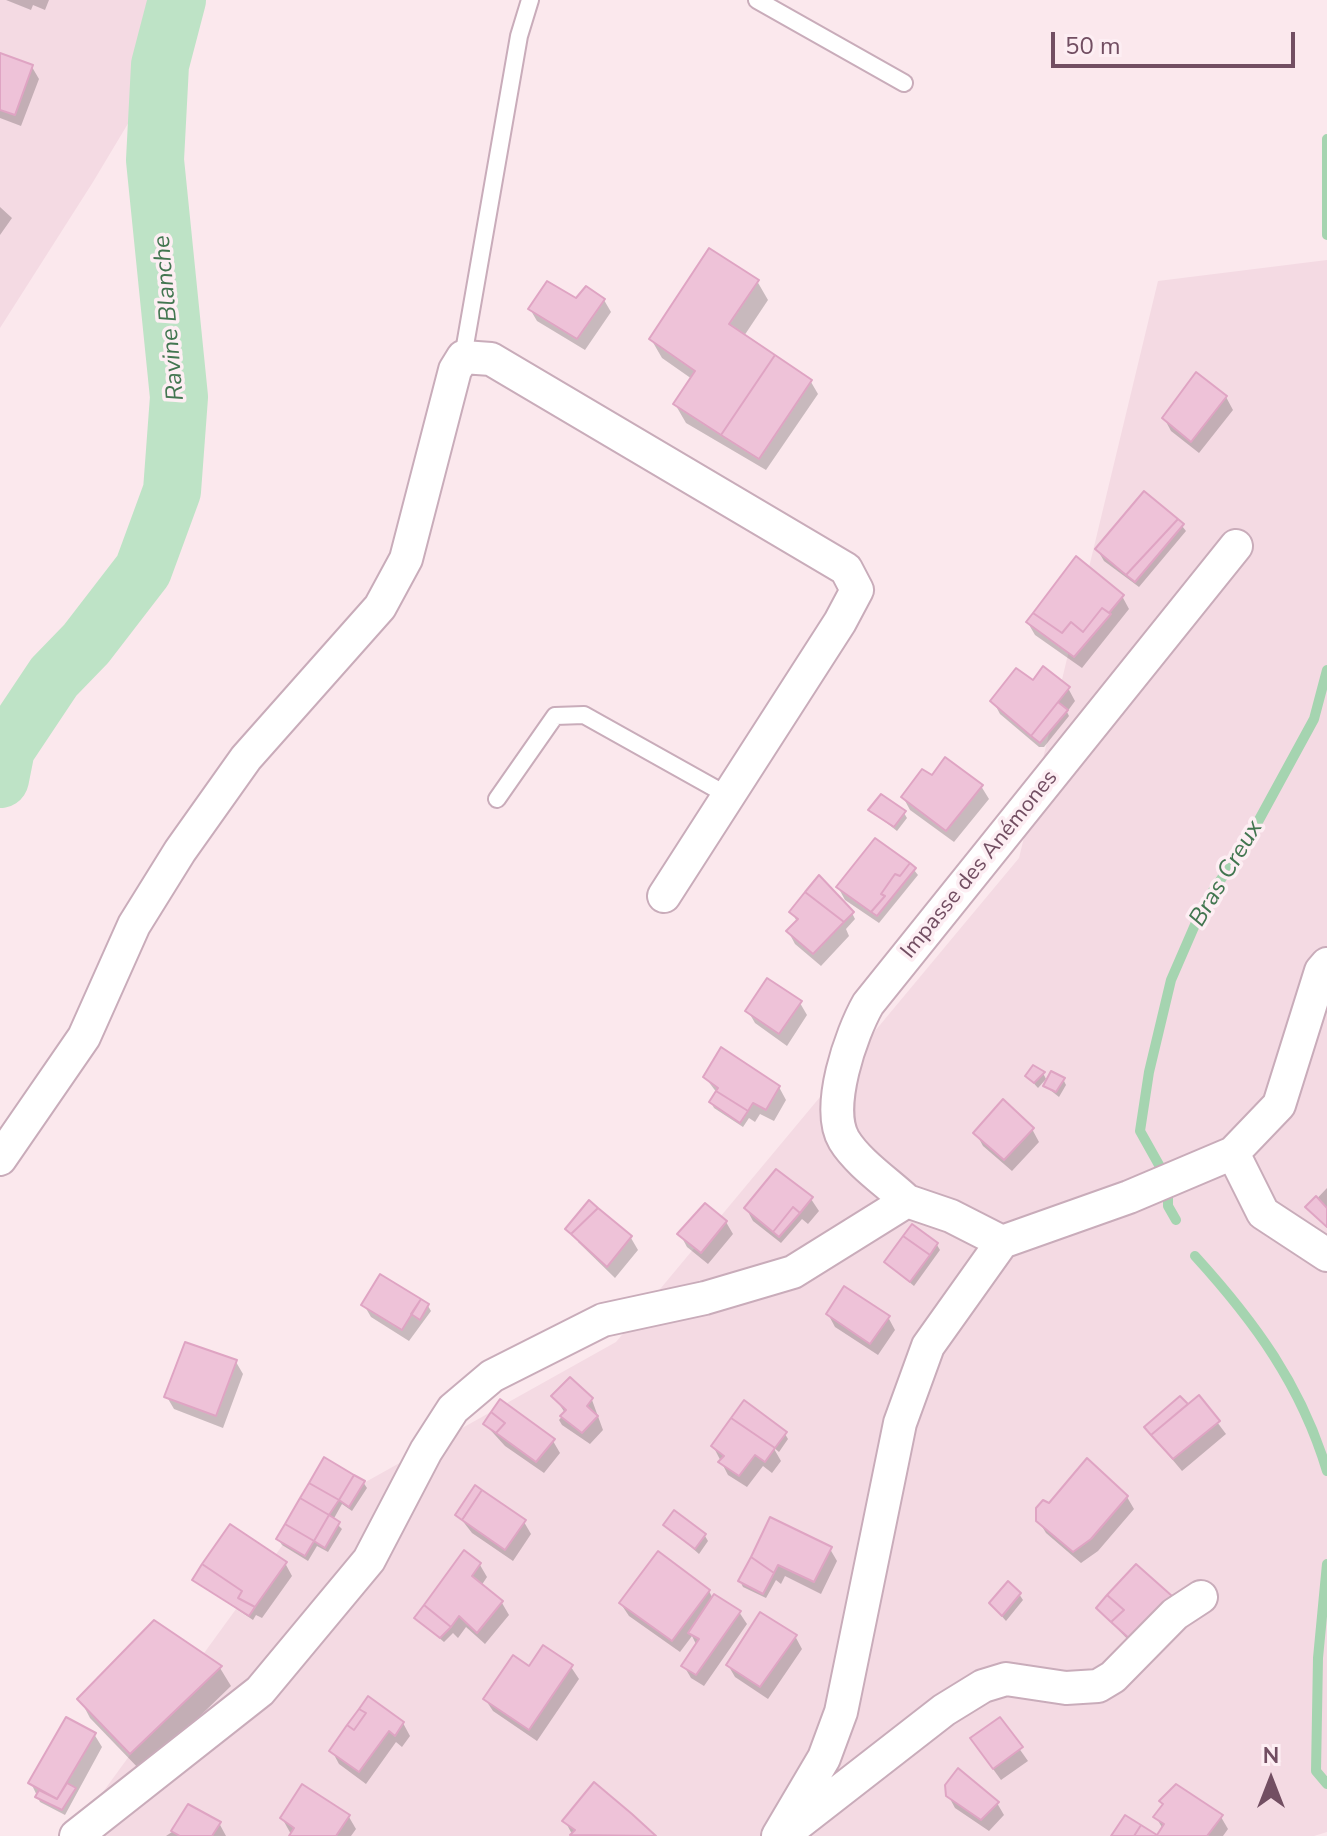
<!DOCTYPE html>
<html>
<head>
<meta charset="utf-8">
<style>
  body { margin:0 }
  #map { position:relative; width:1327px; height:1836px; overflow:hidden; background:#fbe8ed; font-family:"Nunito Sans",sans-serif }
  canvas { display:block }
  .north { position:absolute; left:1231px; top:1740px; width:80px; height:80px; -webkit-text-stroke:6px #fdeef3; paint-order:stroke; rotate:0deg; font-size:22px; font-weight:700; line-height:32px; text-align:center; color:#724e62 }
  .north::after { content:''; display:block; margin:auto; width:28px; height:36px; background:#724e62; clip-path:polygon(50% 0,100% 100%,50% 72%,0 100%) }
  .scale { position:absolute; left:1051px; top:32px; width:244px; height:36px; box-sizing:border-box; border:4px solid #724e62; border-top:0; padding-left:10px; font-size:24px; line-height:28px; white-space:nowrap; color:#724e62; -webkit-text-stroke:6px #fdeef3; paint-order:stroke }
</style>
</head>
<body>
<div id="map">
<canvas width="1327" height="1836"></canvas>
<div class="north">N</div>
<div class="scale">50 m</div>
</div>
<script>
const ctx = document.querySelector('canvas').getContext('2d');
ctx.lineJoin = 'round';
function fillPath(path, color) {
  ctx.fillStyle = color;
  ctx.fill(path, 'evenodd');
}
function trace(path, color, width, dash) {
  ctx.strokeStyle = color;
  ctx.lineWidth = width;
  ctx.lineCap = dash ? 'butt' : 'round';
  ctx.setLineDash(dash || []);
  ctx.stroke(path);
}
function label(font, color, halo, rows, align = 'center') {
  ctx.font = font + ' "Nunito Sans",sans-serif';
  ctx.lineWidth = 7;
  ctx.setLineDash([]);
  ctx.textBaseline = 'middle';
  ctx.strokeStyle = halo;
  ctx.fillStyle = color;
  for (const [text, x, y, turn = 0] of rows) {
    ctx.save();
    ctx.translate(x, y);
    ctx.rotate((+turn || 0) * Math.PI / 180);
    ctx.textAlign = isNaN(turn) ? turn : align;
    if (halo) ctx.strokeText(text, 0, 0);
    ctx.fillText(text, 0, 0);
    ctx.restore();
  }
}
fillPath(new Path2D(`
  M0,0H202L93,182L0,328Z
  M1327,260V1832L1314,1836H71L303,1517L616,1342L1019,858L1158,281Z`), '#f4dae3');
fillPath(new Path2D(`
  M6,0H49L45,10L33,5L31,10Z
  M0,55L32,67L39,79L21,126L0,118Z
  M0,207L12,218L0,235Z
  M757,281L768,300L744,336L811,382L818,394L766,470L686,423L675,404L692,379L662,358L651,339Z
  M604,300L611,312L585,350L537,321L530,309Z
  M1226,397L1233,410L1199,453L1171,431L1164,418Z
  M1182,526L1186,531L1139,587L1104,561L1097,549Z
  M1122,596L1129,609L1082,668L1035,635L1028,623Z
  M1034,683L1068,688L1075,701L1067,712L1069,716L1044,747H1039L1000,714L993,701Z
  M981,786L989,799L954,842L910,810L903,797Z
  M870,810L904,813L907,818L897,831Z
  M910,865L918,875L879,923L845,900L838,887Z
  M792,912L852,913L855,919L846,929L849,936L821,966L795,944L788,931L797,922Z
  M800,1003L807,1015L787,1046L755,1023L748,1011Z
  M1043,1073L1046,1079L1038,1088L1027,1076Z
  M705,1077L779,1087L786,1100L774,1121L760,1114L755,1122L749,1118L743,1127L714,1108L711,1102L717,1093Z
  M1063,1079L1066,1085L1059,1097L1045,1086Z
  M1032,1129L1039,1142L1012,1171L983,1146L976,1133Z
  M1327,1188V1228L1308,1208Z
  M811,1199L819,1211L808,1224L802,1219L781,1243L753,1221L746,1208Z
  M589,1203L631,1238L638,1250L615,1278L578,1242Z
  M726,1222L733,1234L708,1264L687,1247L680,1234Z
  M937,1245L940,1250L914,1286L886,1263Z
  M364,1305L428,1306L431,1311L409,1341L371,1317Z
  M828,1314L888,1317L895,1330L878,1355L835,1327Z
  M236,1362L243,1374L223,1428L174,1409L167,1397Z
  M554,1396L592,1400L603,1430L590,1444L562,1425L559,1420L565,1413Z
  M1199,1398L1226,1434L1182,1471L1150,1433Z
  M485,1424L553,1441L560,1453L544,1473L505,1446Z
  M785,1434L788,1439L779,1452L773,1447L781,1461L772,1473L763,1466L747,1487L728,1475L713,1446Z
  M363,1482L367,1488L352,1511L342,1504L333,1520L342,1529L328,1552L317,1546L308,1561L282,1545L278,1539Z
  M1127,1497L1134,1509L1098,1551L1081,1563L1046,1533L1038,1520L1050,1505Z
  M458,1515L524,1522L531,1534L513,1561L472,1533Z
  M771,1520L830,1549L837,1561L821,1594L785,1576L781,1584L776,1580L766,1598L743,1587L740,1581Z
  M666,1525L705,1536L708,1541L699,1554Z
  M285,1563L292,1576L262,1618L256,1615L253,1620L194,1580Z
  M480,1565L487,1577L481,1586L502,1603L509,1615L485,1644L466,1627L458,1638L453,1633L444,1642L416,1618Z
  M709,1591L713,1599L739,1612L747,1624L704,1686L691,1678L684,1666L697,1646L692,1636L680,1652L629,1616L621,1604Z
  M1019,1594L1023,1600L1006,1621L991,1604Z
  M1170,1597L1177,1610L1140,1652L1098,1609Z
  M795,1636L802,1649L768,1699L735,1677L728,1665Z
  M571,1667L579,1679L537,1741L493,1711L485,1699L530,1669Z
  M220,1668L231,1686L142,1772L90,1718L80,1699Z
  M999,1720L1028,1761L1001,1780L980,1751Z
  M403,1723L410,1736L402,1747L396,1742L366,1784L339,1764L332,1751Z
  M94,1734L102,1747L65,1815L40,1802L31,1783Z
  M594,1784L652,1836H573L565,1821Z
  M948,1795L997,1803L1004,1815L989,1831L955,1808Z
  M1161,1801L1221,1817L1228,1829L1223,1836H1158L1163,1829L1156,1817L1164,1806Z
  M188,1806L219,1823L226,1836H166L172,1832Z
  M349,1817L356,1829L351,1836H292L282,1818Z`), '#0003');
trace(new Path2D(`
  M1327,139V235
  M1176,1220L1168,1206V1181L1140,1131L1149,1072L1171,980L1204,904L1248,840L1314,719L1327,670
  M1195,1256C1255,1322 1301,1385 1327,1471
  M1327,1564L1318,1658L1316,1771L1327,1784`), '#a5d4b0', 10);
trace(new Path2D(`
  M0,779L6,749L54,677L86,644L143,570L172,491L179,397L155,160L160,65L177,0`), '#bee3c6', 58);
const building = new Path2D(`
  M0,53L33,65L15,115L0,110Z
  M709,248L759,280L729,324L775,355L721,435L673,404L695,371L649,339Z
  M547,281L576,298L586,286L605,299L577,339L528,309Z
  M775,355L812,380L759,459L721,435Z
  M1196,372L1227,396L1191,442L1162,418Z
  M1144,491L1178,519L1126,575L1095,549Z
  M1178,519L1184,524L1135,582L1126,575Z
  M1076,556L1124,595L1109,613L1102,608L1083,632L1071,622L1062,633L1033,613Z
  M1102,608L1111,614L1074,657L1026,622L1033,613L1062,633L1071,622L1083,632Z
  M1043,666L1070,687L1031,736L990,701L1016,668L1033,680Z
  M1058,702L1068,710L1040,743L1031,736Z
  M945,757L983,785L946,831L901,797L922,769L932,775Z
  M881,794L906,811L894,827L868,810Z
  M875,838L910,863L900,876L895,874L881,894L885,896L871,912L836,887Z
  M910,863L916,868L877,916L871,912L885,896L881,894L895,874L900,876Z
  M819,875L854,912L844,922L805,892Z
  M805,892L844,922L813,954L786,931L798,919L789,912Z
  M767,978L802,1001L779,1034L745,1011Z
  M721,1047L780,1086L766,1110L753,1103L748,1111L716,1091L718,1088L703,1077Z
  M1033,1065L1045,1072L1034,1083L1025,1076Z
  M1051,1071L1065,1078L1056,1092L1043,1086Z
  M716,1091L748,1111L740,1123L709,1102Z
  M1003,1099L1034,1128L1004,1160L973,1133Z
  M776,1169L813,1197L800,1213L793,1207L773,1232L744,1208Z
  M1316,1196L1327,1208V1227L1305,1207Z
  M589,1200L598,1208L571,1234L565,1229Z
  M705,1203L727,1221L701,1253L677,1234Z
  M793,1207L800,1213L779,1237L773,1232Z
  M598,1208L632,1236L607,1267L571,1234Z
  M912,1224L938,1243L930,1255L903,1236Z
  M903,1236L930,1255L910,1282L884,1262Z
  M380,1274L421,1299L402,1330L361,1305Z
  M844,1286L890,1316L870,1344L826,1314Z
  M421,1299L429,1304L420,1320L411,1314Z
  M185,1342L237,1360L216,1416L164,1397Z
  M570,1377L593,1398L587,1406L598,1416L582,1433L560,1416L566,1410L551,1396Z
  M1199,1395L1220,1421L1173,1459L1151,1435Z
  M1180,1396L1188,1404L1151,1435L1144,1427Z
  M500,1399L555,1439L536,1462L496,1433L505,1423L491,1412Z
  M744,1400L787,1432L775,1448L731,1418Z
  M491,1412L505,1423L496,1433L483,1424Z
  M731,1418L775,1448L765,1462L755,1455L739,1476L718,1462L724,1456L711,1446Z
  M324,1457L354,1475L339,1500L309,1483Z
  M1087,1458L1128,1496L1091,1539L1073,1552L1036,1521V1508L1043,1500L1049,1503Z
  M354,1475L365,1481L349,1507L339,1500Z
  M309,1483L339,1500L329,1515L300,1498Z
  M475,1485L482,1490L462,1520L455,1515Z
  M482,1490L526,1520L505,1550L462,1520Z
  M300,1498L329,1515L314,1541L285,1524Z
  M674,1510L706,1534L695,1549L663,1525Z
  M329,1515L340,1522L325,1548L314,1541Z
  M770,1517L832,1547L814,1582L778,1565L774,1573L751,1557Z
  M230,1524L287,1562L255,1607L238,1598L242,1591L202,1564Z
  M285,1524L314,1541L305,1556L276,1539Z
  M464,1550L481,1563L472,1576L503,1601L477,1633L459,1616L451,1627L424,1605Z
  M658,1551L710,1590L672,1641L619,1603Z
  M751,1557L774,1573L763,1594L738,1581Z
  M202,1564L242,1591L238,1598L255,1607L249,1616L192,1580Z
  M1136,1564L1172,1596L1132,1641L1111,1622L1124,1610L1107,1595Z
  M1008,1581L1021,1593L1002,1616L989,1603Z
  M714,1594L741,1611L696,1675L681,1666L699,1639L688,1633Z
  M1107,1595L1124,1610L1111,1622L1096,1608Z
  M424,1605L451,1627L440,1638L414,1618Z
  M760,1612L797,1635L760,1687L726,1665Z
  M154,1620L222,1666L130,1754L77,1699Z
  M543,1645L573,1665L529,1730L483,1699L513,1655L529,1666Z
  M368,1696L404,1722L395,1736L389,1731L359,1772L329,1751L347,1725L354,1730L366,1713L359,1709Z
  M359,1709L366,1713L354,1730L347,1725Z
  M66,1717L96,1733L57,1799L28,1783Z
  M1000,1717L1023,1747L993,1769L970,1738Z
  M958,1768L999,1802L981,1820L946,1796L945,1785Z
  M594,1782L632,1814L656,1836L570,1835L575,1830L562,1821Z
  M67,1783L76,1788L62,1810L35,1797L39,1790L57,1799Z
  M302,1784L350,1815L336,1836H289L294,1828L280,1818Z
  M1176,1784L1223,1815L1207,1836H1134L1141,1825L1157,1835L1164,1824L1153,1817L1163,1804L1159,1801Z
  M188,1804L221,1822L212,1836H180L171,1831Z
  M1125,1815L1141,1825L1134,1836H1111Z`);
fillPath(building, '#eec2d8');
trace(building, '#dfa4c3', 2);
const service = new Path2D(`
  M757,0L904,83
  M463,357L519,36L530,0
  M497,799L555,716L584,715L727,795`);
const minor = new Path2D(`
  M1233,1153L1263,1213L1327,1255
  M0,1159L84,1037L134,925L180,851L246,758L380,607L406,559L455,370L463,357L491,359L846,569L857,590L840,622L664,896
  M907,1201C888,1183 858,1163 844,1140C825,1108 851,1034 868,1004L1236,546
  M1002,1242L1129,1197L1233,1153L1279,1105L1321,971L1327,964
  M795,1826L944,1710L983,1686L1006,1679L1066,1688L1098,1686L1113,1677L1175,1614L1201,1597
  M76,1836L260,1691L369,1560L426,1451L453,1409L492,1376L603,1320L705,1298L793,1272L907,1201L951,1216L1002,1242
  M778,1836L824,1758L841,1712L900,1423L928,1346L1002,1242`);
trace(service, '#c9acba', 20);
trace(minor, '#c9acba', 36);
trace(service, '#fff', 16);
trace(minor, '#fff', 32);
label('22px', '#724e62', '#fdeef3', [
  ["Impasse des Anémones",980,865,-51]
]);
label('italic 24px', '#427650', '#fdeef3', [
  ["Ravine Blanche",170,318,-95],
  ["Bras Creux",1227,874,-59]
]);
</script>
</body>
</html>
